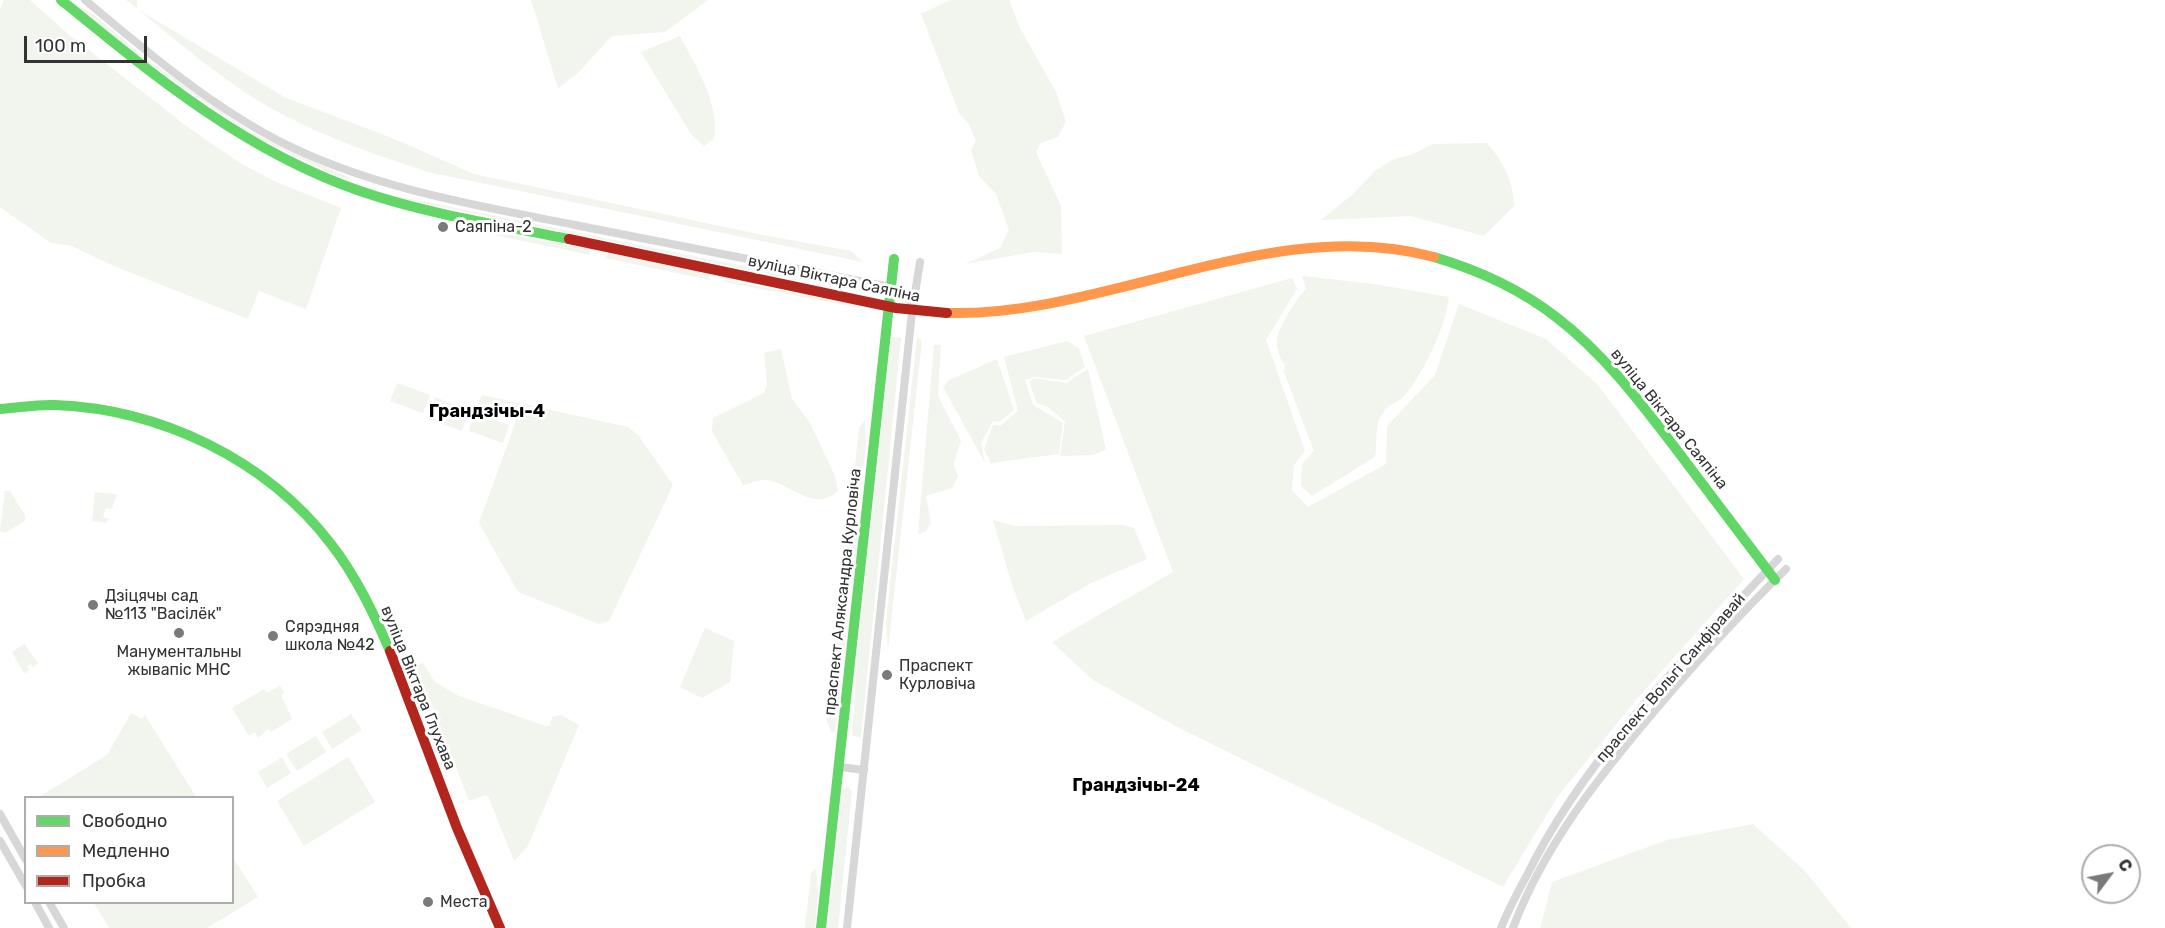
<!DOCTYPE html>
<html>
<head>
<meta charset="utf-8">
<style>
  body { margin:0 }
  #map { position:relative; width:2165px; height:928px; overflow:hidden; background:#fff; font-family:Rubik,sans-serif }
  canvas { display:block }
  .legend { position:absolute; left:24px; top:796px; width:210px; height:108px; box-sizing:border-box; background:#fff; border:2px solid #adadad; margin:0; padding:8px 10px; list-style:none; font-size:18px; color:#333 }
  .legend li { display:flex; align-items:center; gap:12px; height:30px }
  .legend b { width:30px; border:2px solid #adadad }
  .north { position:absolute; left:2081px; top:844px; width:60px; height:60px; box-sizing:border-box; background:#fff; border:2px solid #adadad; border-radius:50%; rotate:58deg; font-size:16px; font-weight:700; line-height:24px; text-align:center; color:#333 }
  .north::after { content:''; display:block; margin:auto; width:21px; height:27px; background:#7a7a7a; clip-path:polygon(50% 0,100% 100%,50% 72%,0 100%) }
  .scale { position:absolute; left:24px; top:36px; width:123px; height:27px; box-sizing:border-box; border:3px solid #333; border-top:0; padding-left:8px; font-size:18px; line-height:21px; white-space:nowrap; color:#333; -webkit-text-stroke:4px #fff; paint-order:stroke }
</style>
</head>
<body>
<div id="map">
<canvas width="2165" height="928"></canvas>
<ul class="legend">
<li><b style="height:8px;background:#63d668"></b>Свободно</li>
<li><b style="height:8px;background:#ff974d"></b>Медленно</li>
<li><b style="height:8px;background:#b3261e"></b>Пробка</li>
</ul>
<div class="north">С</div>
<div class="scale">100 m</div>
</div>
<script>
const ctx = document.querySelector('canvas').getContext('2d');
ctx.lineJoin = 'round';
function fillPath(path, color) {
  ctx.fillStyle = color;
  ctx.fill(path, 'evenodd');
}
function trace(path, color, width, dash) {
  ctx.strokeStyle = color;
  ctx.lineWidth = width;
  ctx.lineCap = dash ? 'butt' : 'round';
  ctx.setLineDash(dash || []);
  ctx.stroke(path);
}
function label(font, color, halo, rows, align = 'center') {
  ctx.font = font + ' Rubik,sans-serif';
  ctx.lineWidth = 6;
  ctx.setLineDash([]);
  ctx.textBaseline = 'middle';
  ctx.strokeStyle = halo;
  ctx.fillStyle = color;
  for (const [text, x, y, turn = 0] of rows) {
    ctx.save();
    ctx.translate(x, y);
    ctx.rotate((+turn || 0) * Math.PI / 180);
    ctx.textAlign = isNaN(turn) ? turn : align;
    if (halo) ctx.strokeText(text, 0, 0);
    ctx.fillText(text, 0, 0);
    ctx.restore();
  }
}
fillPath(new Path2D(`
  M4,0H30L67,33L189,128L240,163L276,182L341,208L306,309L259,291L248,319L116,267L72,246L51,243L0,207V9Z
  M68,0L93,14L148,60L251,132L350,178L349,182L250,134L147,62Z
  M126,0H137V9L286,98L392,138L474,174L758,234L851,251L863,262L428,172C377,155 326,138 278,112C222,82 176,39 126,0Z
  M531,0H708L665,32L612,36L578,73L558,88Z
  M950,0H1009L1020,28L1056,92L1066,122L1058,137L1041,143L1036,152L1061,206L1062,254L1033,252L965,264L1000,248L1009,230L996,194L979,176L971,150L976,141L969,124L959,113L921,14Z
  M680,36C696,67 720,103 714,139L704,146L691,134L641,52Z
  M1487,143C1504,162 1513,181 1514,206L1484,236L1411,216L1321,220L1352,195L1376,170L1394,159L1411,155L1433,144Z
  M397,196L783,274L862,288V290L782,277L395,197Z
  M495,232L588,249L590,255L489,234Z
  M609,253L708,273L710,280L605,258Z
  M1302,276L1374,284L1449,297C1446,325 1424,373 1405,395C1395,406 1387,402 1379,420C1375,430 1377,446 1375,457L1312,496L1301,486L1302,464L1314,451L1284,372L1285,365C1280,360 1276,347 1277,339C1278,328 1298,296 1306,289Z
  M1292,278L1297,289L1266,340L1305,451L1294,465L1292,490L1308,507L1386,464L1387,426L1435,375L1459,304L1546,339L1598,385L1744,579L1636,700L1558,796L1503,887L1181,729L1093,680L1052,642L1173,572L1084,336Z
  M725,280L855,304V307L724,282Z
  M891,337L901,338L861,737L852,736L858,649Z
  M917,337L922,341L888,650L886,622Z
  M1067,341L1079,348L1085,367L1066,380L1034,377L1025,380L1033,405L1063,423L1059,454L991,463L984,449L993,425L1000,426L1018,411L1004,357Z
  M934,345H941L938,396L961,441L953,464L958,476L952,488L926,496L931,523L925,532L918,534Z
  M781,349L792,399L810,423L835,476L838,491C813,513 793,484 766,480C760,479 750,484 743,485L712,432L713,418L764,393L767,384L764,353Z
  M997,359L1014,410L999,422L993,421L981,443L985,463L943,387L949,380Z
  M1088,369L1106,450L1093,455L1060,456L1065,421L1048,407L1037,403L1029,382L1034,378L1066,383Z
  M397,383L430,395L423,413L390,401Z
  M482,395L628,427L638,435L673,485L609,621L599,624L518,592L479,523L516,421L477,406Z
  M435,397L469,410L462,431L429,419Z
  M475,413L509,425L503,443L469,431Z
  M865,420L866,444L859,508L853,512H850L859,428Z
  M5,491H10L25,515V521L5,533L0,531Z
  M95,492L117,494L112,509L106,508L103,517L109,519L106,523L92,521Z
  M993,520L1015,526L1123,525L1134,528L1147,559L1091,583L1026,621L1012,585Z
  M849,523L858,529L835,733L831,732L827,721Z
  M705,628L734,641L730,682L702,698L680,687Z
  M24,644L38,663L33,668L31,664L27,666L29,670L26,673L23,672L12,652Z
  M423,663L435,682L459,696L546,726L550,725L552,717L561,715L579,725L528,846L514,861L488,796L485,795L469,801L416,665Z
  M280,685L284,693L281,695L292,719L271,732L268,729L258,738L255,732L249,736L232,708L264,689L267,693Z
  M131,713L142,719L145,715L196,797H39L107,755Z
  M351,714L362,730L332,749L322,732Z
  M316,736L326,752L297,771L286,754Z
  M282,757L291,773L267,788L258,772Z
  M348,757L375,802L304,846L277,801Z
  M847,786L852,791L838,928H828L843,789Z
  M1753,824L1804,870L1851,928H1540L1552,882L1667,840Z
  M233,857L258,897L207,928H109L94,903L232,902Z
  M816,868L818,893L815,928H805L811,873Z`), '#f1f5ed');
trace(new Path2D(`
  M85,0C146,51 208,104 279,141C371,188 474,205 575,225C680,245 785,266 890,287L904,294L913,305
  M840,767L864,770
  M0,814L26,860
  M0,841L26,886
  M35,902L49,928
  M49,902L64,928
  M847,928L912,312L920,262
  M1501,928C1508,910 1518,892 1527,875C1587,754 1686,657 1778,559
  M1513,928C1544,845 1601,774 1658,707C1699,659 1741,613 1786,569`), '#d7d7d7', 8);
trace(new Path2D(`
  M61,0C153,75 246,152 360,191C427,214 499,225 569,239
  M1434,257C1478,270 1520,289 1556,317C1602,352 1638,399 1673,445C1707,490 1741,535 1775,580
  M0,409C18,408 37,404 55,405C160,409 266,459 331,544C356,576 374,614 390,651
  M821,928L894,259`), '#63d668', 10);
trace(new Path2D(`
  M947,313C1108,317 1273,213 1434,257`), '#ff974d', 10);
trace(new Path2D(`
  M569,239L896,308L947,313
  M390,651L457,828L500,928`), '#b3261e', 10);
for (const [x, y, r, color] of [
  [443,227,6,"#7a7a7a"],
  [93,605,6,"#7a7a7a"],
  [179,633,6,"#7a7a7a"],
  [273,636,6,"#7a7a7a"],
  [887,675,6,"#7a7a7a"],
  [428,902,6,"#7a7a7a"]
]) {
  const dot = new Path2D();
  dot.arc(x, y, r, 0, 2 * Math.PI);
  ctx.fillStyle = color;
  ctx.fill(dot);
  trace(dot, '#fff', 2);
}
label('16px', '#333', '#fff', [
  ["Саяпіна-2",455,227],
  ["Дзіцячы сад",105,596],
  ["№113 \"Васілёк\"",105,614],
  ["Сярэдняя",285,627],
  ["школа №42",285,645],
  ["Манументальны",179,652,"center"],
  ["жывапіс МНС",179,670,"center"],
  ["Праспект",899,666],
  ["Курловіча",899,684],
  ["Места",440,902]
], 'left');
label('16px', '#333', '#fff', [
  ["вуліца Віктара Саяпіна",834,279,12],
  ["вуліца Віктара Саяпіна",1669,419,51],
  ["праспект Аляксандра Курловіча",843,592,-84],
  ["праспект Вольгі Санфіравай",1671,678,-49],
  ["вуліца Віктара Глухава",418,688,68]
]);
label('bold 18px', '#000', '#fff', [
  ["Грандзічы-4",487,412],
  ["Грандзічы-24",1136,786]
]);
</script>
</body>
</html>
